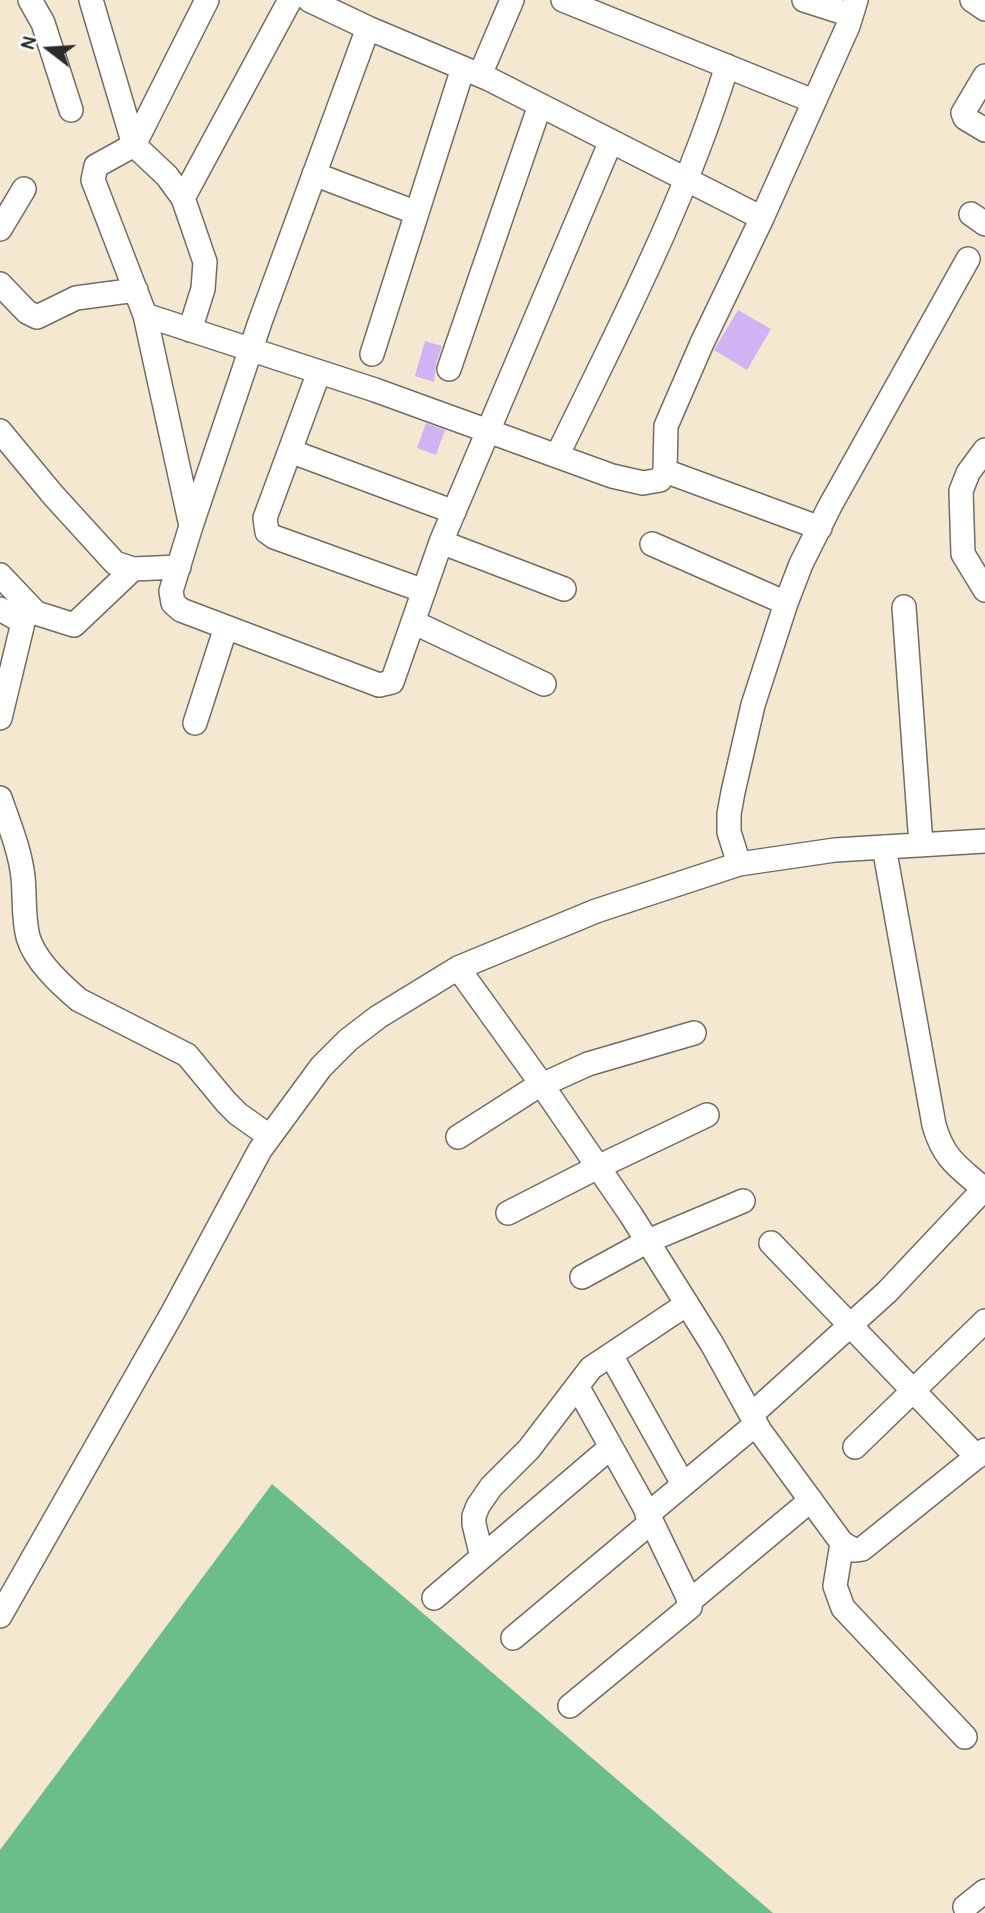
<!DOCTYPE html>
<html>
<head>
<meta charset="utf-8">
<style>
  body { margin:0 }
  #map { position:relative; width:985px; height:1913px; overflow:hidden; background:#f4e8d1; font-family:Pangolin,sans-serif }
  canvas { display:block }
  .north { position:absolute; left:14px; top:14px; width:70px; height:70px; -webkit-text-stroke:5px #fff; paint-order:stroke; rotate:287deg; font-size:19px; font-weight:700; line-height:28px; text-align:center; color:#2b2b2b }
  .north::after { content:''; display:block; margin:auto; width:24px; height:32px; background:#2b2b2b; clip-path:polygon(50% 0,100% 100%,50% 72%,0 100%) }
</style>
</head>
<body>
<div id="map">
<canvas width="985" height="1913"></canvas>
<div class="north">N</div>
</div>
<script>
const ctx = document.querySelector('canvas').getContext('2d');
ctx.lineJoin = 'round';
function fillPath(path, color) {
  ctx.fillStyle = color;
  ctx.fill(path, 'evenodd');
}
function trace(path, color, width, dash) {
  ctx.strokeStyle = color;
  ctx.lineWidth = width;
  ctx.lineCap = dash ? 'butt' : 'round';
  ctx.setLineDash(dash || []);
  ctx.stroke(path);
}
fillPath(new Path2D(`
  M272,1484L773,1913H0V1850Z`), '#6bbe8a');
fillPath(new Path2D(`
  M738,310L771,329L747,370L714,350Z
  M425,341L442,346L436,364L434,382L415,376Z
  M426,423L445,430L436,455L417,448Z`), '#d0b3f3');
const minor = new Path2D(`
  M30,0L43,23L71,110
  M91,0L134,145L96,166L93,180L145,315L191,526
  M309,0L368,28L489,79L762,218
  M563,0L813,101
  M804,0L851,15
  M972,0L985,9
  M368,28L260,322L191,526L171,591L173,603L181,610L379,685L392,682L441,542L611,141
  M480,75L512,0
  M985,76L963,113L965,118L985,130
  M314,174L417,213
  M183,198L290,0
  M971,214L985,224
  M0,229L24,189
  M0,284L27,312L37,317L76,298L136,290
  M145,315L375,390L612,476L643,483L660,480L665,471L666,426L702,343L762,218L848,26L856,0
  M190,330L203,289L205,262L183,198L167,176L134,145L207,0
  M372,354L463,68
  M449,369L540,105
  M319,372L265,518L267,532L274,537L424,591
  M0,431L53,495L115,563L133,569L179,567
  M985,450L968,473L961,491L963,554L985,590
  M290,451L454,512
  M557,456C619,328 685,202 727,66
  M665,471L820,528
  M441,542L564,589
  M652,544L786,603
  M0,575L36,613L74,625L133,569
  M904,607L921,845
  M0,609L23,622
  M413,622L544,684
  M0,718L27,606
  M195,723L226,627
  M0,798C9,824 20,850 23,877C25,897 23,917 28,937C35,961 60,984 79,1000L187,1055L226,1102L238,1114L269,1136
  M884,847L934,1125C944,1160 959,1167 985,1190
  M739,864L729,832V814L733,792L753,705L786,603L801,564L830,506L968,259
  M458,968L535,1075L631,1215L712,1344L760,1431L842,1543L854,1550L862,1549L985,1450
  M458,1137L533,1089L588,1064L694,1033
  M508,1213L598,1167L707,1115
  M771,1243L977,1457
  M582,1277L648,1241L743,1201
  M611,1355L683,1484
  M751,1415L887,1292L984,1189
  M855,1447L985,1321
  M647,1515L756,1424
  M842,1543L835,1586L843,1608L965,1737
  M482,1557L474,1524V1516L478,1506L491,1487L529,1449L591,1368L687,1304
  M434,1598L611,1447
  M690,1601L811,1500
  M0,1616L173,1312L260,1150L321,1067L348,1040L378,1017L458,968L596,911L739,864L835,850L985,841
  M513,1638L650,1523
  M570,1706L690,1607L687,1595L644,1506L577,1386
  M965,1907L985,1891`);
trace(minor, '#716d65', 26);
trace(minor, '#fff', 23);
</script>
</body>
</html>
